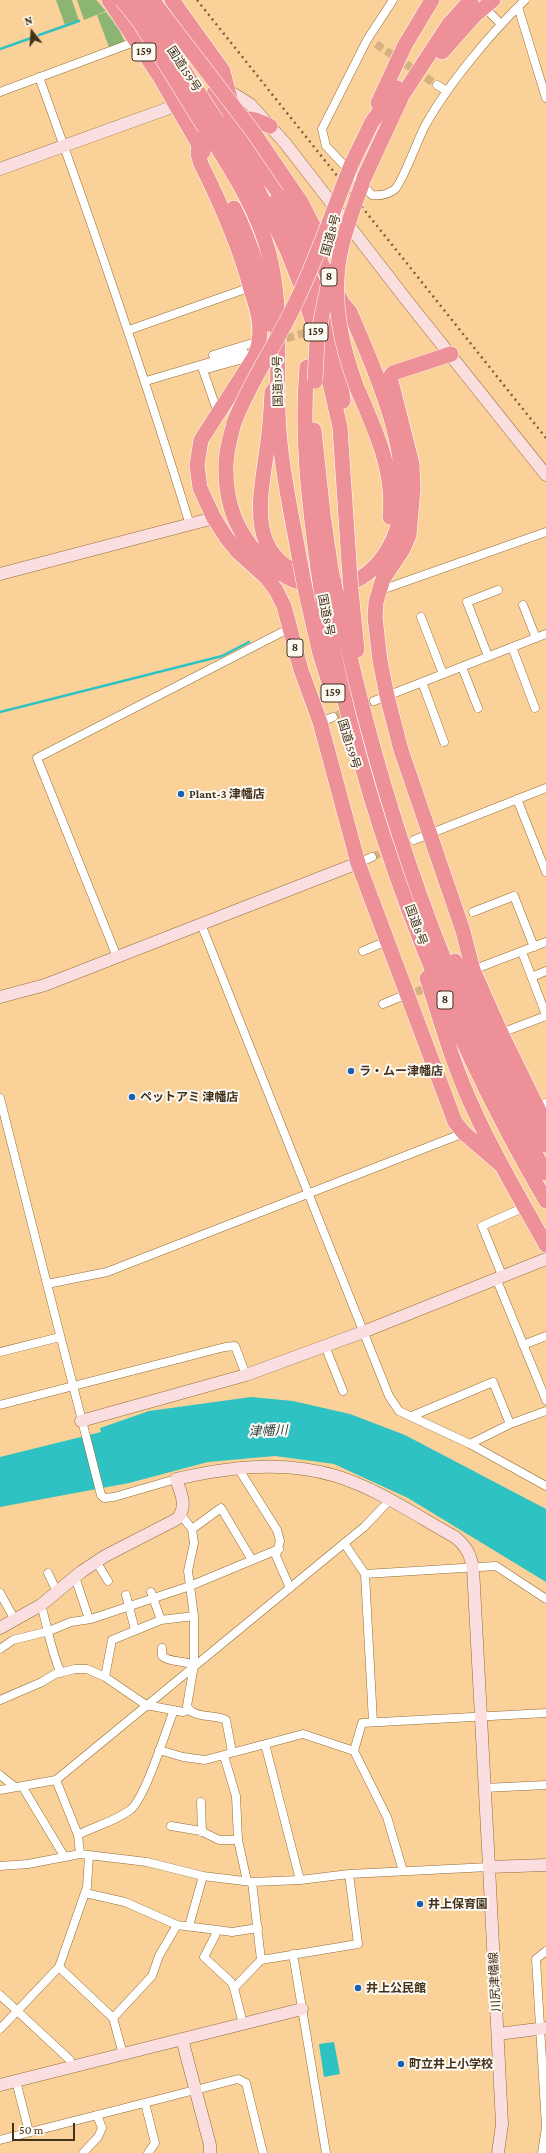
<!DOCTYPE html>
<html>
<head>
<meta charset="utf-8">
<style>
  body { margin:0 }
  #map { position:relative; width:546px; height:2153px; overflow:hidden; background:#fad199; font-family:"Crimson Pro",serif }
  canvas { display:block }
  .north { position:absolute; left:12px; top:12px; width:40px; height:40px; -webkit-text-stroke:3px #fdf9f3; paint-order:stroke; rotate:343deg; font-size:11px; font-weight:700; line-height:16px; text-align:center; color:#42321b }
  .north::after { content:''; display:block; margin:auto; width:14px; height:18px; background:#42321b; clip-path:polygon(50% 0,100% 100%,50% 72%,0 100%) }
  .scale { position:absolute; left:12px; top:2123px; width:63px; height:18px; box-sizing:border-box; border:2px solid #42321b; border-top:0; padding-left:5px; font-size:12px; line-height:14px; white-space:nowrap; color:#42321b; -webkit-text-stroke:3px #fdf9f3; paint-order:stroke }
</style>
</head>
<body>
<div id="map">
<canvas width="546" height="2153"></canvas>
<div class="north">N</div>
<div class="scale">50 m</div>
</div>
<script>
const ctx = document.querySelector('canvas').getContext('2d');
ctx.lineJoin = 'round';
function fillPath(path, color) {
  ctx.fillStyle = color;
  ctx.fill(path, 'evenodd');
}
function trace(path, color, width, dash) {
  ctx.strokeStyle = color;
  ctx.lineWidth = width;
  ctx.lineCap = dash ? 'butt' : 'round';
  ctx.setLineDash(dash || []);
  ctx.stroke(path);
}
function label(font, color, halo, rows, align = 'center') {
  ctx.font = font + ' "Crimson Pro","Noto Sans JP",serif';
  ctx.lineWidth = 4;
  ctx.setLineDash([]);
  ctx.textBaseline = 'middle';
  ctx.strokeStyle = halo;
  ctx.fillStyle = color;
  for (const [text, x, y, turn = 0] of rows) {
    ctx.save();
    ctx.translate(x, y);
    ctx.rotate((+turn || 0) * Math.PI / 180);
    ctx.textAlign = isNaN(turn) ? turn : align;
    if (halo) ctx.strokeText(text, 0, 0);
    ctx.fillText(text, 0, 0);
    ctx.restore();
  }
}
fillPath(new Path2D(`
  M56,0H72L79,21L65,25Z
  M77,0H96L106,11L84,20Z
  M106,12L119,29L125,42L109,47L97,15Z`), '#8ab573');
fillPath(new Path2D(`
  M251,1397L293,1401L350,1414L405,1435L546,1509V1582L408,1498L334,1464L275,1456L208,1462L129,1483L0,1507V1457L101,1432L100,1428L149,1411Z
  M334,2042L340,2074L324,2077L319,2044Z`), '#2fc2c3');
trace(new Path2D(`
  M39,35L79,21
  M0,49L34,37
  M0,712L222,656L249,642`), '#2fc2c3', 2.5);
trace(new Path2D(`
  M376,44L437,85
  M275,342L317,329
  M333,717L374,701
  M372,857L391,849
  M416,992L432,986`), '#d5b180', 8, [8, 4]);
const street = new Path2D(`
  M393,0L367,40L322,129L326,146L372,195C381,196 388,195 395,189C403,182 418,138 425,126C448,84 491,33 525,0
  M518,7L546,98
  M490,13L501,24
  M39,77C93,226 144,374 190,525
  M437,85L447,91
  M0,92L137,41
  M129,330L251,287
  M213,355L259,341
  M146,381L244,352
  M218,413L203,370L254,356
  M380,585L387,588L546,532
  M523,605L536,638
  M421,617L443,674
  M512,647L535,708
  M488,656L467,602L498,590
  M462,667L478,708
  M422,682L444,742
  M374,701L546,634
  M320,722L333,717
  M517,799L546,872
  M414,840L546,788
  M358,863L372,857
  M473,912L514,896L534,947
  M201,924L389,1396L399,1411L470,1444L546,1486
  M363,951L387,941
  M522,952L546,1015
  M117,957L37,758L290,628
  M470,971L546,942
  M532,977L546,971
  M383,1004L407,994
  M501,1033L546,1016
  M0,1098L47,1284
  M537,1107L546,1103
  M502,1275L482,1226L525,1207
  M496,1278L546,1400
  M523,1345L546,1336
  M325,1346L343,1391
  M0,1352L60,1337
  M0,1405L225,1347L235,1346L246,1375
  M412,1416L493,1382L510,1424
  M470,1444L510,1424L546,1411
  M238,1468L277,1530L280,1541L276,1556L290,1588
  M176,1479L114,1497L104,1498L101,1495L47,1284L107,1272L464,1133
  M181,1515L192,1529L194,1543L188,1571L194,1616V1665L187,1706C193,1719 214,1714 226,1720L232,1752
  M192,1529L221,1508L252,1560
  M344,1543L365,1574L496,1566L546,1599
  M96,1561L108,1581
  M48,1573L57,1592
  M365,1574L373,1722
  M75,1577L89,1619
  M151,1592L161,1620
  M0,1593L15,1620
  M126,1595L135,1630
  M41,1605C48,1628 51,1652 61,1673
  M162,1648V1656C170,1663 184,1660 194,1665
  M0,1649L13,1640L49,1631L71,1622L91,1619L190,1586L279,1549
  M105,1677L112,1640L161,1620L194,1616
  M0,1700L42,1682L55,1674L75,1669H87L105,1677L146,1705L183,1712L189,1710
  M265,1744L300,1880
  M159,1750L183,1757L205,1760L303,1734L354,1751L387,1817L403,1871
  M354,1751L362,1723L546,1713
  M224,1756L236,1796L238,1840L247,1881
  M0,1775L15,1787
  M56,1780L78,1835
  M22,1786L64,1856
  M484,1788L546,1785
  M0,1790L56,1780L364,1527L389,1501
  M201,1802L202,1832
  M171,1826L201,1831L219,1840H238
  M80,1854L78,1835C95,1826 114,1822 130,1810C145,1799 166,1730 174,1710
  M0,1866L28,1864L80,1854L147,1862L203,1876L252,1882L300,1880L349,1874L489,1867
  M252,1882L261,1960
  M85,1893L125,1902L177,1925L217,1930L215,1936L204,1957L231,1982L234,1988L243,2024
  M189,1926L203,1876
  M217,1930L232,1932L258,1928
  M546,1951L536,1959L546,2127
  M293,1954L326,2153
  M59,1967L113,2018L123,2054
  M234,1988L261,1960L358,1944L349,1874
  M0,1995L70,2060L72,2067
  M113,2018L152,1976L159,1956L177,1925
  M0,2029L59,1967L87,1887L89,1856
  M16,2081L29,2132
  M145,2103L155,2143L148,2153
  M0,2140L238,2079L246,2083L263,2153
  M83,2153L98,2137L102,2128L97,2115
  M542,2153L546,2127`);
const secondary = new Path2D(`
  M222,92L229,91L250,104L285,143L408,302L546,475
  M0,169L183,103
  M0,574L214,518
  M0,997L45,985L358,863
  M81,1421L246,1375L363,1332L546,1259
  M0,1628L41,1605L81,1572L105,1556L177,1519C188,1507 181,1493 176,1479C229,1467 284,1460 336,1476C378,1489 417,1516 455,1537C467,1547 470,1554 473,1568L489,1867
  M498,2034L546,2028
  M182,2039L210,2145V2153
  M0,2085L302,2009
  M498,2153L502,2124L489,1867L546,1865`);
const highway = new Path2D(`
  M109,0L160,77L203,152
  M172,0L223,71L232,107
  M442,52L475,15L493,0
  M214,93L253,159
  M378,103L405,45L432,0
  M217,121L256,186L287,250L302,288L325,362L340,427L349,563
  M239,125L241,118L255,120L270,126
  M205,128C230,168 257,208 269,254C285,315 273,380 280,442C284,482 293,522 300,562
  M199,144L198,154L201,164C222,206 240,247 252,293C257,308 262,325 259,341C259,346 256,351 255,356L201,440L197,465L200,488L214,518L226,537L238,552L267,578L276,590L284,606L301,670L320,722L358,863L455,1122L464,1133L500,1164
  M352,163L372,122L397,88
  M364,178L402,96L449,24L471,0
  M290,186L301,202L326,251
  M275,202C308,264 336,331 343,401
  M234,208C252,245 264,283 269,324
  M451,354L393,373L390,377L412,464L413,489L409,535L403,549L383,579L376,602L375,617L380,661L387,696L401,750L463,931L473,970L501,1033L546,1125
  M307,367C301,435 309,502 318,569
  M277,386L272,392C271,411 270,430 267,449C261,493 246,552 299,573
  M357,388C375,429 395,472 390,517
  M234,423C230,439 225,454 226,470C226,494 232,519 246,539C272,579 328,606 369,572C386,558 397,536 400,515C412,451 375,370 350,312L343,304L298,220L248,150
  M314,430L323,514L331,569
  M351,590L357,650
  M306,593L320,654L332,692
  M336,593C378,796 444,993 546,1173
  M323,601C363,811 438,1016 546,1201
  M455,961L497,1053L546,1145
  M427,978C441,1022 454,1068 474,1110C495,1157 521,1200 546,1245`);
trace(street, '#926d37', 9);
trace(secondary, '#926d37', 13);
trace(highway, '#fff', 16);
trace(street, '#fff', 8);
trace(secondary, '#fadee0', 12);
trace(highway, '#ed9098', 15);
trace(new Path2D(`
  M197,0L546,438`), '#786140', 2.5, [2, 4]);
const highwayBridge = new Path2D(`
  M122,0L139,21L205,128
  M138,0L217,121
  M152,0L254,133L290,186
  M315,381L317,340L331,271
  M357,388C341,345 331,300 340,254C345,228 356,203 364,178
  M234,423C250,381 276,345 295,304C317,259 333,210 352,163
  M300,562L306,593
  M349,563L351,590
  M318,569L323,601
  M331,569L336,593`);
trace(highwayBridge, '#fff', 16, []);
trace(highwayBridge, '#ed9098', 15);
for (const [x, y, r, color] of [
  [181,794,4,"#1a60b0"],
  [351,1071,4,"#1a60b0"],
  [132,1097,4,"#1a60b0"],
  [420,1904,4,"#1a60b0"],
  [358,1988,4,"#1a60b0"],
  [401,2064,4,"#1a60b0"]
]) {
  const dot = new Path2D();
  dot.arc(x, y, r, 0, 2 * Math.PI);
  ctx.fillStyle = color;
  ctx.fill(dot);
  trace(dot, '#fdf9f3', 1.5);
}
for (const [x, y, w] of [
  [144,52,24],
  [329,277,16],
  [316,332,24],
  [295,648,16],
  [333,693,24],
  [445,1000,16]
]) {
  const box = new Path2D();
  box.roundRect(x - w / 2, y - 9, w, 18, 3);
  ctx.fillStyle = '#fdf9f3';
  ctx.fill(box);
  trace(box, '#42321b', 1);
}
label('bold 11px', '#42321b', null, [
  ["159",144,52],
  ["8",329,277],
  ["159",316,332],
  ["8",295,648],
  ["159",333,693],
  ["8",445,1000]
]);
label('12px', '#42321b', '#fdf9f3', [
  ["国道159号",184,69,57],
  ["国道8号",331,235,-74],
  ["国道159号",278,381,-91],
  ["国道8号",326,615,79],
  ["国道159号",349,744,73],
  ["国道8号",416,925,70],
  ["川尻津幡線",495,1982,-93]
]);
label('bold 12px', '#42321b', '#fdf9f3', [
  ["Plant-3 津幡店",189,794],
  ["ラ・ムー津幡店",359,1071],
  ["ペットアミ 津幡店",140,1097],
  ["井上保育園",428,1904],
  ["井上公民館",366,1988],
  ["町立井上小学校",409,2064]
], 'left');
label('italic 13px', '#284645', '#fdf9f3', [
  ["津幡川",268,1431,-2]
]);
</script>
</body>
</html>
